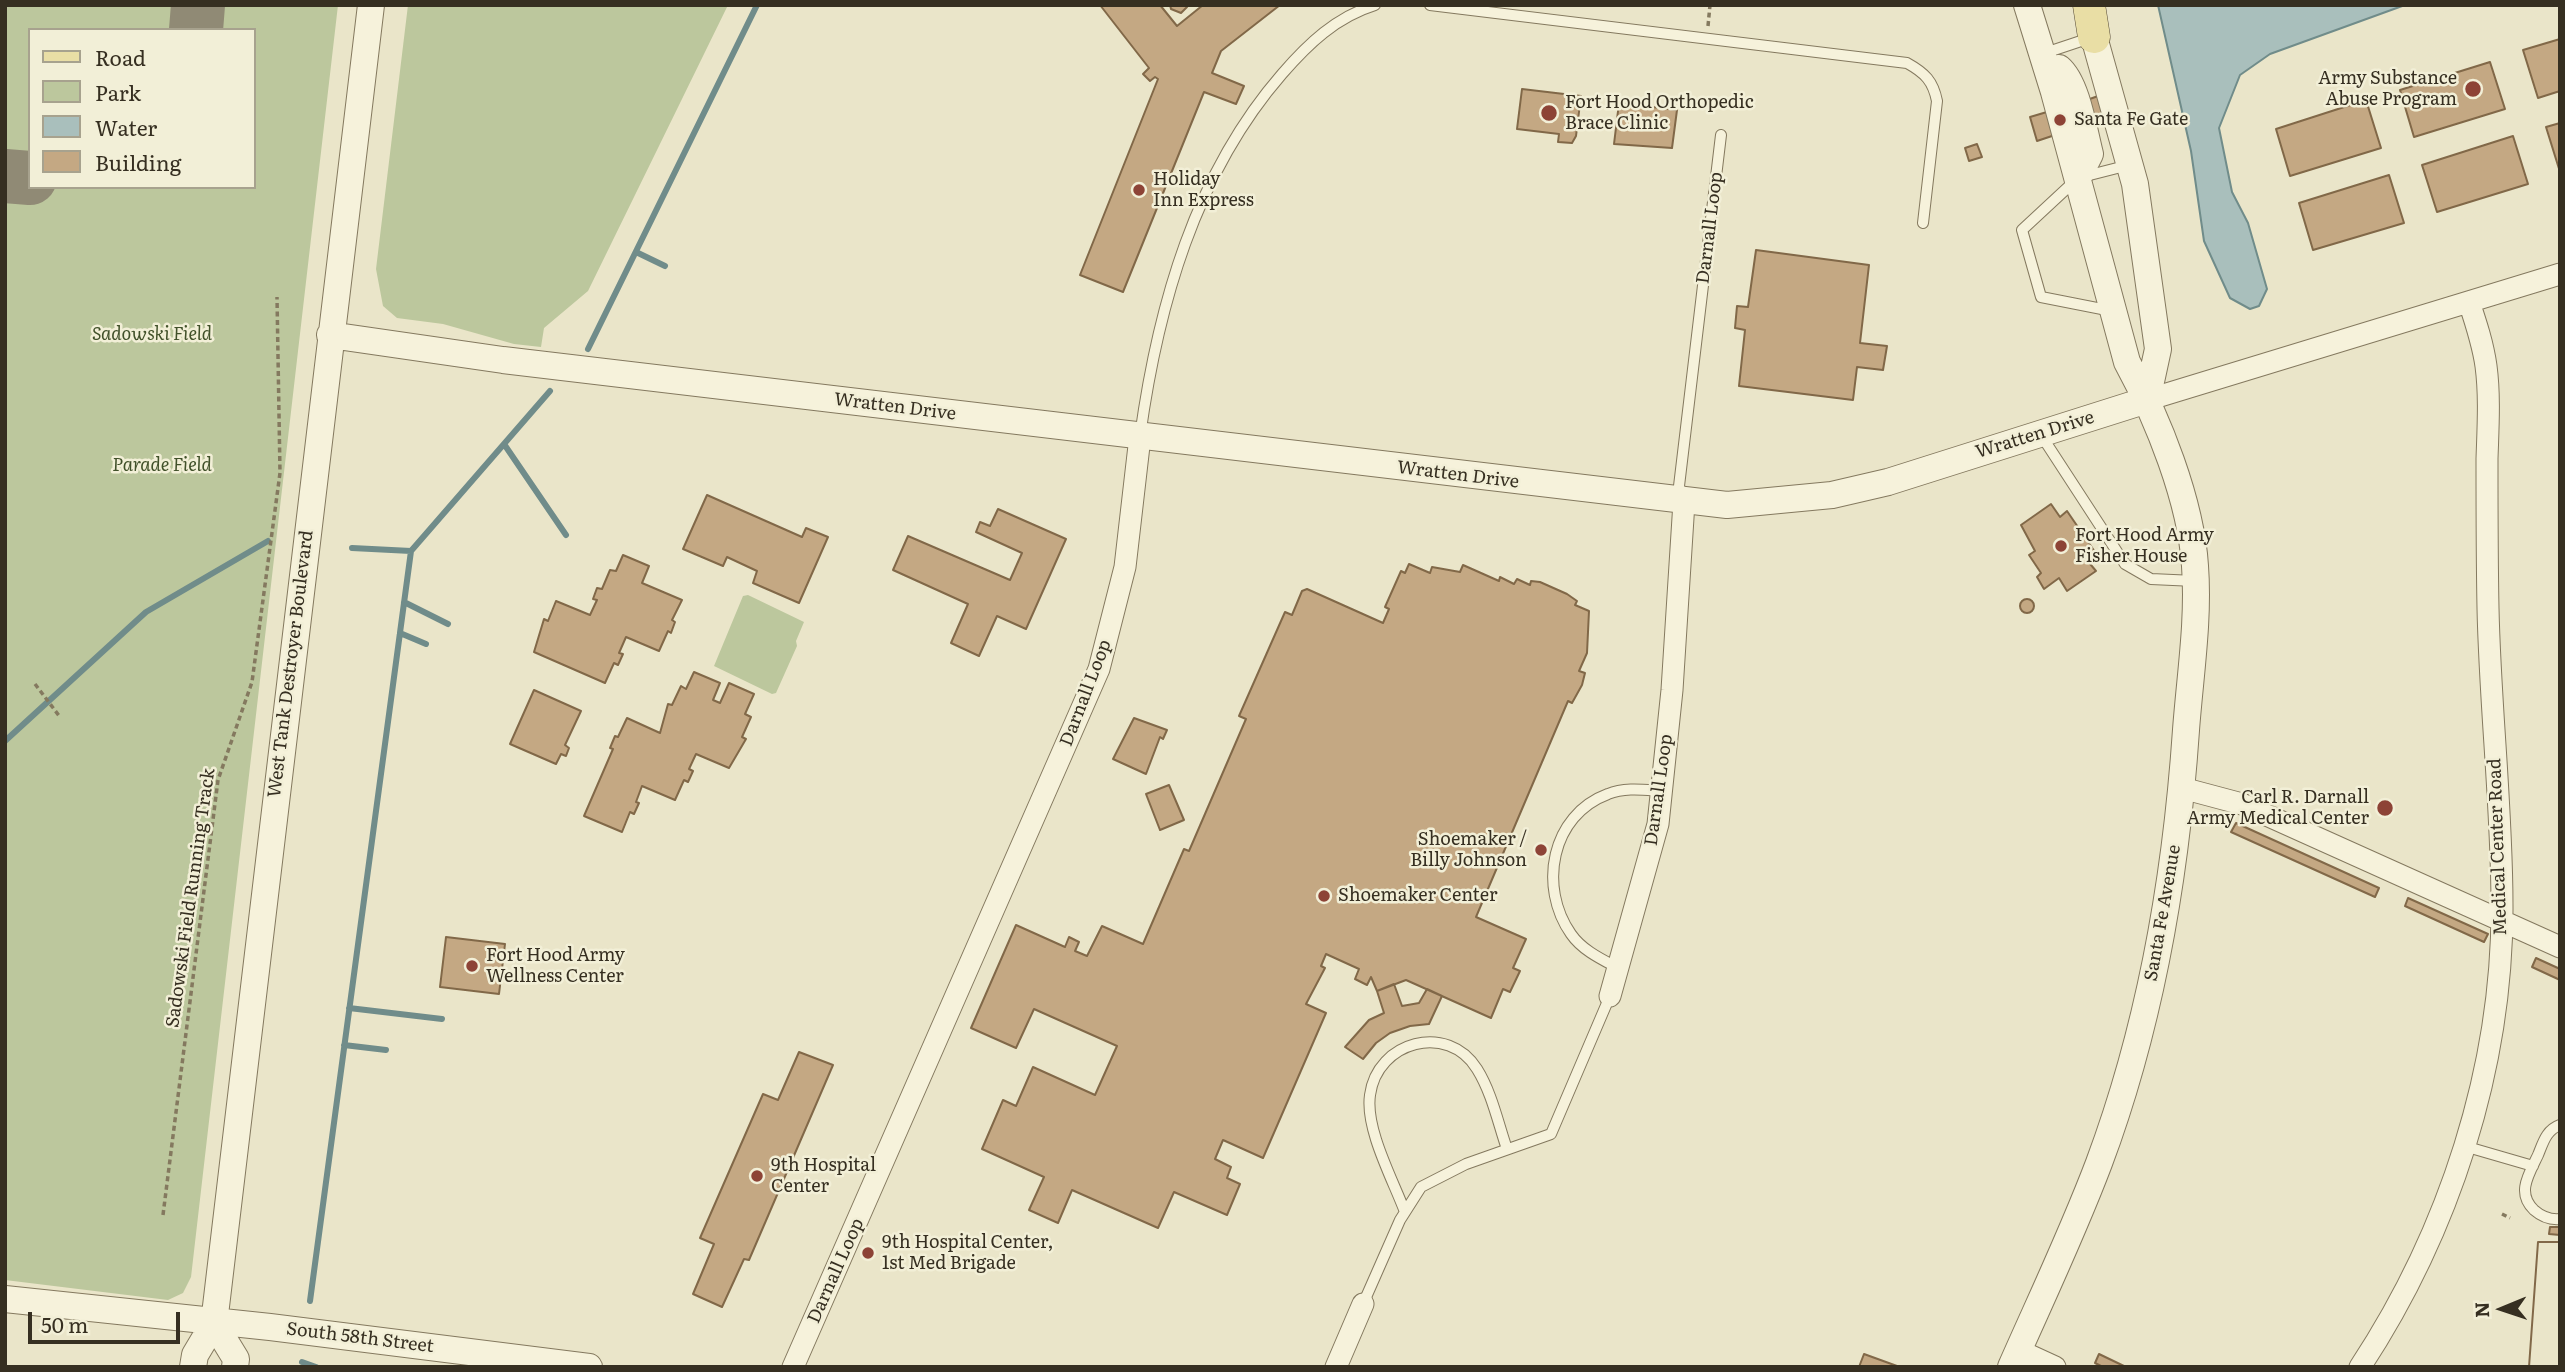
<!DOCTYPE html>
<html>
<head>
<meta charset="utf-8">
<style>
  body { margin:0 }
  #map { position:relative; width:2565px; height:1372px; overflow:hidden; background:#eae5c9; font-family:Literata,serif }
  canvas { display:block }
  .frame { position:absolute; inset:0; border:7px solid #362f21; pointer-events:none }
  .legend { position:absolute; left:28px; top:28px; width:228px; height:161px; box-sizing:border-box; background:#f2efd7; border:2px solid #a7a28e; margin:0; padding:9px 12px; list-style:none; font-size:21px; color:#362f21 }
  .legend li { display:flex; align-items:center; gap:14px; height:35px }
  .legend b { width:35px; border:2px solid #a7a28e }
  .north { position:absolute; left:2467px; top:1274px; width:70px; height:70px; -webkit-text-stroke:5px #f2efd7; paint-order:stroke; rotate:268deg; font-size:19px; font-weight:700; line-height:28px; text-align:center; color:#362f21 }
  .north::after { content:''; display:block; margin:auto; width:24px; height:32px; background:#362f21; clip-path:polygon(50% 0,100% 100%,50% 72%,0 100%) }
  .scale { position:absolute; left:28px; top:1312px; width:152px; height:32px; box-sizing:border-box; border:4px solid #362f21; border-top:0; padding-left:9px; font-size:21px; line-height:24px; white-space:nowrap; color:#362f21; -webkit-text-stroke:5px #f2efd7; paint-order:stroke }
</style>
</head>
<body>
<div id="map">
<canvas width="2565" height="1372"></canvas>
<div class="frame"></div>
<ul class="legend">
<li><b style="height:9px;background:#e9dea5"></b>Road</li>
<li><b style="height:19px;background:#bcc79d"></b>Park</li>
<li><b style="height:19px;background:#a9bfbc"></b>Water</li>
<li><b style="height:19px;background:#c4a883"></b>Building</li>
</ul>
<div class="north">N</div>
<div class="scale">50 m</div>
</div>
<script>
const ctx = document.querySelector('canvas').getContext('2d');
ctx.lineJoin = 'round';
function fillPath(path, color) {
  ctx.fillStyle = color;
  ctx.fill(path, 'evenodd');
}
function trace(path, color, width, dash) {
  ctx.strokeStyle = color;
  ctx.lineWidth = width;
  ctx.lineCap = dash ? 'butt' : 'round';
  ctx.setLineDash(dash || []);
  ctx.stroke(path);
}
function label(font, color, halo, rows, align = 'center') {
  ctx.font = font + ' Literata,serif';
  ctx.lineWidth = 5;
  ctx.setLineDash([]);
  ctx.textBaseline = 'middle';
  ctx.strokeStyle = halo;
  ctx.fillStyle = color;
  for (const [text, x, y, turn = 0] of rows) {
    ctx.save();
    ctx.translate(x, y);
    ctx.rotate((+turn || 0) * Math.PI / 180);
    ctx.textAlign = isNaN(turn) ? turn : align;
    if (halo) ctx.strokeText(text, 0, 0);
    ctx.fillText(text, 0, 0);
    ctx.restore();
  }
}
fillPath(new Path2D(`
  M5,5H338L191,1277L183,1293L168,1300L5,1280ZM30,30H254V187H30Z
  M408,5H728L588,291L544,328L541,347L514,344L443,324L397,318L383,306L376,269Z
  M748,595L804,622L796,641L797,646L776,693L772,694L714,666L743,596Z`), '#bcc79d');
const water = new Path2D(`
  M2158,5H2405L2270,54L2240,75L2219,128L2232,192L2248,223L2267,289L2259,306L2250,309L2230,298L2204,241L2191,151Z`);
fillPath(water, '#a9bfbc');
trace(water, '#708c8a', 2);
trace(new Path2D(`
  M636,252L665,266
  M588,349L757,5
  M504,444L566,535
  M352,548L411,551
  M404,602L448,624
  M400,633L426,644
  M5,741L146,612L268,541
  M349,1008L442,1019
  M344,1045L386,1050
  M310,1301L411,551L550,391
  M302,1362L316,1367`), '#708c8a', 6);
trace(new Path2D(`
  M196,30L198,5
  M5,176L30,178`), '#908a75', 54);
const building = new Path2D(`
  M1100,5H1160L1177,26L1203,5H1280L1221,51L1212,73L1244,86L1236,104L1204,92L1123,292L1080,275L1158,79L1155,77L1150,81L1143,74L1149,68Z
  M1170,5H1187V7L1181,13L1171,9Z
  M2560,39V91L2538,98L2523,50Z
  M2490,62L2505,109L2414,137L2400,90Z
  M1522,89L1581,96L1576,136L1572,143L1558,142L1559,134L1517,129Z
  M2101,95L2108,118L2091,123L2084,101Z
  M2366,100L2381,148L2290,176L2276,129Z
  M2084,101L2091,123L2037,141L2030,117Z
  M1619,103L1677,110L1672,148L1614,144Z
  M2560,123V172L2546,127Z
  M2513,136L2528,184L2437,212L2422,165Z
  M1977,144L1982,157L1969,161L1965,148Z
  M2389,175L2404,223L2313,250L2299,203Z
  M1756,250L1869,265L1860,343L1887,346L1883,370L1857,367L1853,400L1739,386L1745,330L1735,328L1737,306L1748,307Z
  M707,495L802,537L806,528L828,537L799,603L753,583L757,571L727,557L723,566L683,549Z
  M2051,504L2060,517L2067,511L2095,552L2086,559L2096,571L2067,591L2059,578L2044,589L2037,577L2041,573L2029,555L2035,551L2021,525Z
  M998,509L1066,539L1026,629L997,616L979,656L951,643L968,604L893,570L908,536L1010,580L1022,553L976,532L980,522L990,526Z
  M623,555L649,566L642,583L682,600L672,620L675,622L671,633L668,631L659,651L626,637L619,653L623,654L618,665L614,663L605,683L534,652L544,619L548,621L556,601L590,615L597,600L593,599L597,588L602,589L610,570L616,571Z
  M1409,564L1430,573L1432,567L1460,572L1463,565L1499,581L1500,577L1514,584L1517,579L1530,585L1531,581L1540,582L1567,594L1577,601L1575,605L1589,611L1587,653L1579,671L1585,673L1582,685L1572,703L1568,701L1476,917L1526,939L1513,968L1520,971L1510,992L1503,989L1491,1018L1406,980L1377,991L1371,977L1367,985L1355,979L1359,969L1326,954L1321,966L1325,968L1306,1004L1326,1013L1263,1158L1223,1140L1215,1159L1231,1167L1227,1178L1240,1184L1227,1215L1174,1192L1158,1228L1072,1190L1058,1223L1029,1210L1044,1177L982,1149L1003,1100L1016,1106L1033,1067L1095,1095L1117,1046L1034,1009L1016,1048L971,1028L1016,925L1065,947L1069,937L1079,942L1075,951L1087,956L1102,926L1143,944L1184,849L1189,851L1246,719L1239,716L1285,612L1292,615L1302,591L1307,589L1383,623L1389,609L1385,607L1401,571L1405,573Z
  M2020 606a7 7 0 1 1 14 0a7 7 0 1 1-14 0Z
  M694,672L720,683L713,700L720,703L729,683L754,694L745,714L751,717L742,737L746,739L729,768L696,754L689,769L693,771L688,782L684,780L675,800L642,786L636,802L639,803L634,814L630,812L622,832L584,816L613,749L610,748L615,736L618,737L627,718L660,733L668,704L672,705L681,686L686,689Z
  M534,690L581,711L565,745L569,748L566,756L561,754L556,764L510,744Z
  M1134,718L1167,730L1163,739L1160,737L1146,774L1113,759Z
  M1169,785L1184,820L1160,830L1146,794Z
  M2236,823L2379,888L2375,897L2231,832Z
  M2408,898L2488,934L2484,942L2405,906Z
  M446,937L505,944L499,994L440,987Z
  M2536,958L2560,969V980L2532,967Z
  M1394,984L1402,1006L1419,1003L1427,989L1442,996L1429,1024L1410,1026L1390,1033L1376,1043L1363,1059L1345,1047L1369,1020L1384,1013L1377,991Z
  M799,1052L833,1065L749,1260L744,1259L722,1307L693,1294L714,1244L700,1238L763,1094L778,1100Z
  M2550,1227H2560V1235L2549,1234Z
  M2538,1242H2560V1367H2529Z
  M2538,1242H2560V1367H2529Z
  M1864,1354L1897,1366V1367H1859Z
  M2099,1354L2126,1367H2103L2095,1363Z`);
fillPath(building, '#c4a883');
trace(building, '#816848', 2);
const service = new Path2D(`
  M1430,5L1907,63C1925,73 1933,81 1937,101L1923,223
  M2042,54L2093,37
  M2112,311L2041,297L2022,230L2078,178L2129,165
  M2041,435L2125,564L2151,579L2195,581
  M1140,436C1158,306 1195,174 1282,74C1308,44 1336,17 1375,5
  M1683,500L1679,486L1721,135
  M1618,968C1601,959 1582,950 1571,934C1538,887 1551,815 1608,794C1625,787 1645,790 1662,791
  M2560,1125C2546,1130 2543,1143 2538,1155C2529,1174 2516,1193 2534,1210C2542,1217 2550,1220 2560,1219
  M2464,1146L2533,1166
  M1405,1212C1393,1180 1365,1129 1370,1095C1377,1041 1448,1022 1477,1069C1492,1093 1498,1123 1507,1149
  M1363,1304L1400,1220L1421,1187L1466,1164L1551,1134L1610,996`);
const minor = new Path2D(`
  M2147,400L2560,274
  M2182,788L2242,804L2560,947
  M1610,996L1658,824L1672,690L1684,502
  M2018,1350L2055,1367
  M793,1367L1099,669L1125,567L1140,437
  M1336,1367L1363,1304
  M2360,1367C2449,1232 2503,1067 2502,905C2502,806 2490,707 2488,608C2487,558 2487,509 2487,459C2488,428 2490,396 2486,366C2483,344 2476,323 2469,302`);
const tertiary = new Path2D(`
  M2094,37L2135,184L2158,349L2147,400
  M2059,68C2077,83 2084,131 2090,154L2078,178
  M330,335L503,360L1727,505L1832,495L1888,482L2147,400
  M5,1299L270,1327L589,1367
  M214,1323L236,1359L235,1367
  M193,1367L195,1355L214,1323L371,5
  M2011,1367C2041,1299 2073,1232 2099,1163C2151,1024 2176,877 2186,730C2190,676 2199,620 2195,566C2191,501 2158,419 2127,362L2054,92L2027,5`);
const primary = new Path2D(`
  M2089,5L2094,37`);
trace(service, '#84795f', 12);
trace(minor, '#84795f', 23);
trace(tertiary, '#84795f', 28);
trace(primary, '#534733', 33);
trace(new Path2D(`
  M1708,26L1710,5
  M35,684L60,717
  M2502,1214L2510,1218
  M163,1215L218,780L252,682L280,473L277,297`), '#84795f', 3.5, [5, 3.5]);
trace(service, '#f6f2db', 10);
trace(minor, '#f6f2db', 21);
trace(tertiary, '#f6f2db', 26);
trace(primary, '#e9dea5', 32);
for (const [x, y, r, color] of [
  [2473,89,9,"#8d4336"],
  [1549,113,9,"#8d4336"],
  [2060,120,7,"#8d4336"],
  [1139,190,7,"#8d4336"],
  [2061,546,7,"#8d4336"],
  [2385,808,9,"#8d4336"],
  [1541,850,7,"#8d4336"],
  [1324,896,7,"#8d4336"],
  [472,966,7,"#8d4336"],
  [757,1176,7,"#8d4336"],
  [868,1253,7,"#8d4336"]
]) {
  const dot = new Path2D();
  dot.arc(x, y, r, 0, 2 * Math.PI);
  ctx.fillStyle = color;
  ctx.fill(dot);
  trace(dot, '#f2efd7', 2.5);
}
label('18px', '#362f21', '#f2efd7', [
  ["Army Substance",2457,79,"right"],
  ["Abuse Program",2457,100,"right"],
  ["Fort Hood Orthopedic",1565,103],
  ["Brace Clinic",1565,124],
  ["Santa Fe Gate",2074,120],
  ["Holiday",1153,180],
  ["Inn Express",1153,201],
  ["Fort Hood Army",2075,536],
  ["Fisher House",2075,557],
  ["Carl R. Darnall",2369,798,"right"],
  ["Army Medical Center",2369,819,"right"],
  ["Shoemaker /",1527,840,"right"],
  ["Billy Johnson",1527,861,"right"],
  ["Shoemaker Center",1338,896],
  ["Fort Hood Army",486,956],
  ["Wellness Center",486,977],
  ["9th Hospital",771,1166],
  ["Center",771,1187],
  ["9th Hospital Center,",882,1243],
  ["1st Med Brigade",882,1264]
], 'left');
label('18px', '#362f21', '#f2efd7', [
  ["Darnall Loop",1710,228,-83],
  ["Wratten Drive",895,407,7],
  ["Wratten Drive",2035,435,-17],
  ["Wratten Drive",1458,475,7],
  ["West Tank Destroyer Boulevard",291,664,-83],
  ["Darnall Loop",1086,693,-69],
  ["Darnall Loop",1659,790,-82],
  ["Medical Center Road",2498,847,-92],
  ["Sadowski Field Running Track",191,898,-82],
  ["Santa Fe Avenue",2163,913,-80],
  ["Darnall Loop",836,1271,-66],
  ["South 58th Street",360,1338,7]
]);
label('italic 18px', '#41512a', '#f2efd7', [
  ["Sadowski Field",152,335],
  ["Parade Field",162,466]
]);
</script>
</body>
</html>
